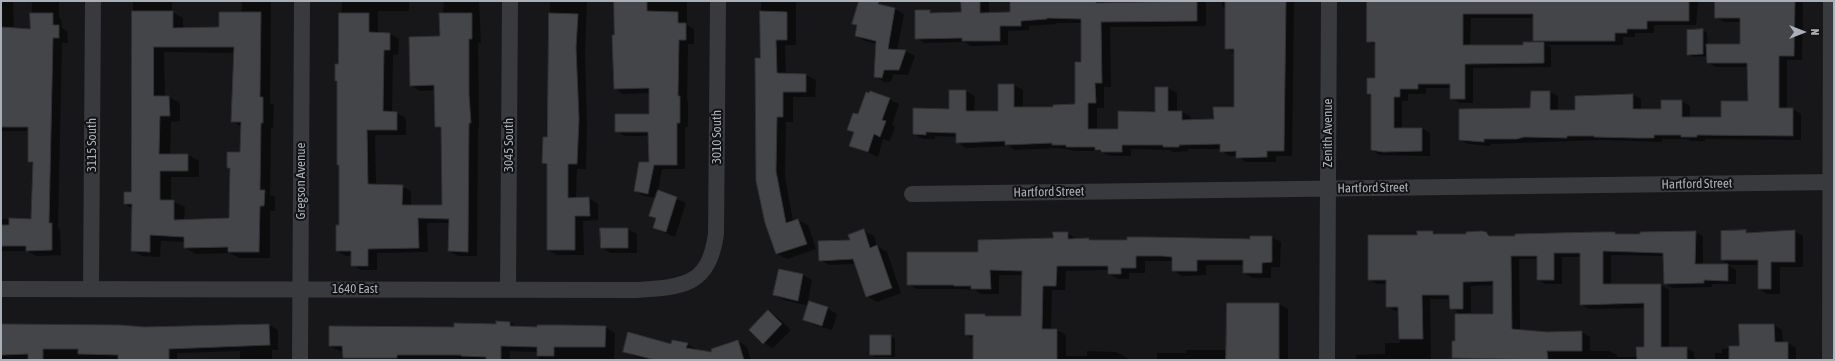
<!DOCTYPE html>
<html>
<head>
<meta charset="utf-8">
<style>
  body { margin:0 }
  #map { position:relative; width:1835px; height:361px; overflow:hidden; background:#171719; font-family:"Asap Condensed",sans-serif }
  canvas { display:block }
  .frame { position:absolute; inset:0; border:2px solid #a9b0b8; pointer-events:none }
  .north { position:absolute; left:1783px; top:12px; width:40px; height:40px; -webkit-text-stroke:3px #121214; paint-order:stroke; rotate:90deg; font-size:11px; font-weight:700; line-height:16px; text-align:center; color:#a9b0b8 }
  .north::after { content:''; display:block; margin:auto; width:14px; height:18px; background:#a9b0b8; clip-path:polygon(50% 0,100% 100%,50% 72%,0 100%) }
</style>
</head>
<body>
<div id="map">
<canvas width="1835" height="361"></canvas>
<div class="frame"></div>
<div class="north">N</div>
</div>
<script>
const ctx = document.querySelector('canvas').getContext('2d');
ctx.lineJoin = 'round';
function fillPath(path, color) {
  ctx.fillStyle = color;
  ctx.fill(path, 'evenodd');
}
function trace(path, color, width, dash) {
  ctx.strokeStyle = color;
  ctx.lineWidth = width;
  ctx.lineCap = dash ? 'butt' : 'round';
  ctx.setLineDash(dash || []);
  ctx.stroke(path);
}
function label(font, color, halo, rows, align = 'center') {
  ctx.font = font + ' "Asap Condensed",sans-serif';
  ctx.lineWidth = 4;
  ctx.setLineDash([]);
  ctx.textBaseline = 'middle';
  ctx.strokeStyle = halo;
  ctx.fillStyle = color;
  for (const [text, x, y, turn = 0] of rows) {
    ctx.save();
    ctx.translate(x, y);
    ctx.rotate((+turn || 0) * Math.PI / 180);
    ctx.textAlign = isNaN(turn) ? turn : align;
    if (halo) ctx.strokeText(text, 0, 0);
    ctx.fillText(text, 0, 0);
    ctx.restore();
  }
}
fillPath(new Path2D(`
  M1,1H13L14,29L31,30L32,1H59V17L61,19L62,28L67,31L68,43H62L58,228L60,229L61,255L36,256L27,251H1V219L32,220L33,164L29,162V131H1Z
  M133,1H172V12L183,18V29L220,28L242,13V1H271L270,103L274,105L273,128H271L270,195L275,197V211H270V258H239L230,253L196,254L185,248V242L161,241L160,257L142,256L132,250L133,209L125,204L132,193ZM164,52L235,53L232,121L242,127L241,153L228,168L231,170L230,219L184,221L185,207L171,201V177H199V161L188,155H170L171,122L180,121V103L169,97H165Z
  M342,1H409V11H378V34H390L399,39L398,54L393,55L392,112L397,113L406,118V135H375L376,185L402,186L411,191V206H443L442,130L436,127L435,90L420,91L411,86L441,37L444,1H479L481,43H478L479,128H478L477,256H458L449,251L450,223H427L428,252L377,253V270H361L352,265V256H346L337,251L340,226V165L338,82L336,81L339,65Z
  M550,1H587L585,53L587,125L586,169H577L576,199L589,198L598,204V220L583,221L584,255H557L548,250V166L543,163L548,138Z
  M615,1H687V25L694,29V44H688L687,101H688V127H685V169H662L658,191L686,203L675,237L654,228L657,219L650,215L656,198L644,196L635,191L650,163V136H625L616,131L650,115V93L623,94L615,89Z
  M761,1H796V45H785L786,74L806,75L816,80L815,97H793V122H786L785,177L793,221L798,220L808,225L816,249L787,259L777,254L761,59Z
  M860,1L895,9L904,14L897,51H906L915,56L908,75L893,74L891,82H884L875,76L877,44L865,41L856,36L858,26L854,24Z
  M962,1H987L989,2V13H1012L1011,1H1104V4L1123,3V1H1202L1206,3V26L1110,27L1111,87H1104V108H1097V130H1119L1156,113L1168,88L1177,93V112H1182L1191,117V121L1215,120L1235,108V53L1226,48V9L1222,6V1H1294L1292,156H1276V162H1246L1237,156H1230L1221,151V149H1188V151L1173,152L1170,150L1131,149V156H1111L1098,151H1076L1058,148L1015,150L1008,146L966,148L957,142V137L935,136V139H923L914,134L950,110L966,91L975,96L974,112H999V85H1014L1023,90V108H1054L1076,105L1082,63V23H1056V24L1029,26V30L1008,31V45L971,46L965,42L925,43L916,38L930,11L934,14L962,13Z
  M1368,1H1698L1696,25H1654V33H1635V37H1623V45H1547L1551,47V67L1473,68V103H1460L1451,98V88H1426V94H1408V101H1402V128H1422L1430,133V156L1380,155L1372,150V95L1368,94L1376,79V46L1368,41ZM1471,18H1534V40L1539,43L1524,46H1470Z
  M1716,1H1799L1803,3L1802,60H1787V109H1793L1801,114V140L1705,139V141H1690L1688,139H1662V142L1601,140L1491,144V146L1468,144L1460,140L1531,109L1550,92L1558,96V111H1576L1633,95L1641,99V110H1662L1682,101L1690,106V118H1722L1749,102L1748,67H1716L1708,63V56L1693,57L1688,54L1703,30L1707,33L1708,45H1741V22H1724L1716,17Z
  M889,99L899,104L892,125L895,127L890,141L883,139L878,157L850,145L855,133L848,130L859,116Z
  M627,229L637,234V253H611L602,248Z
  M864,231L874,236L877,246L887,252L901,293L877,302L867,296L856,264L829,265L820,260Z
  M1794,231L1803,236V267H1780V294H1767L1759,289V265H1730L1722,260L1745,232L1750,234Z
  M1432,232L1437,235H1467L1486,233L1493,237L1614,233L1619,235L1695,232L1703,236V265H1728L1736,270V284H1712V287L1673,288L1665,284L1664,256L1611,255V285H1661L1669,290V348H1686L1694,352V357L1699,360H1457L1453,358L1456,342L1494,315V285L1471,286V313H1459L1451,308L1450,299H1430L1431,360H1356V355L1385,354V343H1400L1399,311H1395L1387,306V284H1377L1369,279L1418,236ZM1562,257H1581V305L1589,309L1645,308V348L1638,357H1617V355L1609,351H1590V337L1582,332L1547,333L1520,330L1519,259H1538V280L1546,284H1562Z
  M1068,233L1077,240L1088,239L1092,241L1251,240L1272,237L1281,242L1280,267H1271V278H1253L1244,273V265H1206V275L1182,276L1173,270L1172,261H1145V273H1129V279H1118L1109,274V270L1066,271L1065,290H1052L1051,330H1057L1066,335V356H1087V351L1116,352L1131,360H974V339L966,335V315L1021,317L1023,275H999V294H981L975,290L962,289H917L908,284L979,253L1054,239Z
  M803,275L812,280L808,302L827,308L837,314L832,330L814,325L804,319L809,306L784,300L774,295Z
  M1279,304L1288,309V360H1157V353H1186V350H1227Z
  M768,312L777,317L791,330L773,348L764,343Z
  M510,322L519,328L605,327L615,333L614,360H538V352L510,351V360H348L344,357L343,351H340L330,346Z
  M1,325L145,328L269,325L278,330V350H272V359L261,360H240V351L177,353V360L89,359V360H1Z
  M1740,325H1774L1782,330L1783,343H1788L1796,348V360H1715V353H1722V349L1740,347Z
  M890,336L895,339V357H875L871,355Z
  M738,341L747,347L751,360H716Z
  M687,344L696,349L703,360H647L633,356L624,351Z`), '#0007');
const building = new Path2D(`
  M614,1H647V11L678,12V23H686V40H679L678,96H680V123H677V165H654L648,194L634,191L639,162H649L648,132H615V114H649V88L614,89L612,35H614Z
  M859,1H879L878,4L895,8L888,49L906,50L899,70H884L882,78L874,77L876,41L855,36L857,25L852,24Z
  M961,1H980V13L1010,12V1H1096V3L1197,1V21L1101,22L1102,83H1095L1096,103H1088V129H1118V111L1155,112V87H1168V111H1182V120L1214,119L1213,107H1234V49H1225V1H1286L1284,151H1267V157L1236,158V151L1220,152V144L1179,145V147H1163V145H1122V152H1101V150H1095V147H1066V145H1052V143L1005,145V141L956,143V133L926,132V135L913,134V108L949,109V90H966V111H998V84H1014V107H1053V105L1075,104V62H1081V19L1047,18V19L1021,21V26H1000V41H962V38L915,39V10H930V13L961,12Z
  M1367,1H1689V21H1647V29H1627V33H1615V41H1533V14H1463V45H1523V42H1544V63L1465,64V99H1450V84H1418V89H1400V97H1394V128H1422V151L1383,152L1371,150V94H1367V78H1375V42H1367Z
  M1715,1H1795L1794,56H1779V108H1793V136L1697,135V137H1681V135H1654V138H1637L1594,137V136H1567V138L1524,137L1517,139H1484V142L1459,140V109L1530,108L1531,91H1550V110H1575V96L1633,94V109H1661V100H1682V117H1721V101H1748L1747,63H1707L1706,44H1740V18H1715Z
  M132,11H173V28L219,27V12H261L260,97H263V123H261L260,190H265L264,206H260L259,252H228V247L184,248V237L150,235V252L131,251L132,204H124V192H131ZM154,47H234L231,122H241L240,152H227V168H230L229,218L174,220V200H160V171H188V154H159L160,116H170L169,96H154Z
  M760,11L787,12V40H776L777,73L806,74V92H783V117H777L776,171L786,223L798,219L807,244L776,254L765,223L756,181L755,58H760Z
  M30,13H53V25H59V38H53L49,223H52V250L26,251V246H1V225H9V218L31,219L33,162H28V127H1V27L30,29Z
  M339,13H369V32L390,33V50H384L383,111L397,112V130H367L368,184L403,185L402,205H442L441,127H435L434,85L410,86L409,37L440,36L439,13H472V39H469V95L471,123H469L468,252L448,251L449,219L418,218L419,248L368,249V266H351V251H336V225H339V165H337V81H335V64H338Z
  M549,13L578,14L576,48L579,119L577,164H568V198L589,197L590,216H575V250H547V164L542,163L543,137H547Z
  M1703,29V54L1687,55V30Z
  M870,91L890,98L882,120L886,121L880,137L874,134L868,152L849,146L854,132L847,130L853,113L858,114L866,92L869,93Z
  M658,190L677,197L666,232L653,228L656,218L649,216Z
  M600,228H628V248H601Z
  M864,229L870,248L877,245L892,288L866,297L853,259L819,261L818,241L850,240L848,235Z
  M1746,230V233L1795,230V262H1771V289H1758V260H1721V231Z
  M1417,231H1433V234H1466V232L1481,231L1486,232L1489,236H1515V234L1598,232H1615V234H1640V232L1696,231L1695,264H1728V281L1704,280V283L1664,284L1663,253L1603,251V284H1661V347H1687V360H1637L1636,347H1644V303L1580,305V253H1554V280H1537V256H1511L1512,329L1547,332L1582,331V351H1547L1548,360L1452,358V341H1455V314H1493V281L1463,282V309H1450L1449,295H1422L1423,339H1399L1398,307H1386V280H1368V235H1417Z
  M1053,232H1068V239L1089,238V240H1127V237H1147L1250,239V236H1272V262L1262,263V273H1243V260H1197V271H1172V257L1162,256H1136V268H1121V274H1108V266H1057L1056,286H1043L1042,329H1057V360H973V335H965V314H985V316H1021L1022,271L990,270L991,289H971V286H954V285H907V252H978V240L1053,238Z
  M779,269L803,274L798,301L773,295Z
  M809,301L828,307L822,326L803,320Z
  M1227,303H1279V360H1226Z
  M768,310L782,324L763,344L749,330Z
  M496,321L510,322V326L537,327V325H564L606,326L605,347H554V356H537V347L501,346V360H486V357L461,356V355H397V358H343L342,346H329V326L454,327V323L496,324Z
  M1,324L119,325L145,327L269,324L270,345L169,349V360H118V355L78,354V349H43V360H28V354L1,355Z
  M1739,324H1774L1775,342H1788V360H1729V346H1739Z
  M628,332L671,344L672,340L688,343L686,348L712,352L711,349L738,340L744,360H655L623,352Z
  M870,335H891V355H870Z`);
fillPath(building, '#434549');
trace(building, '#313135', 1);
trace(new Path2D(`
  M912,194L1834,182
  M1,289L637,290C683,287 709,286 716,234L718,1
  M91,289L93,1
  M508,290L510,1
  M300,360L302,1
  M1327,360L1329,1
  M1830,360L1831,1`), '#383a3e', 16);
label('13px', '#a9b0b8', '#121214', [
  ["Zenith Avenue",1328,133,-90],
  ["3010 South",717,137,-90],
  ["3115 South",92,145,-90],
  ["3045 South",509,145,-90],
  ["Gregson Avenue",301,181,-90],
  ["Hartford Street",1697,184,-1],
  ["Hartford Street",1373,188,-1],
  ["Hartford Street",1049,192,-1],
  ["1640 East",355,289]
]);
</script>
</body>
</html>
